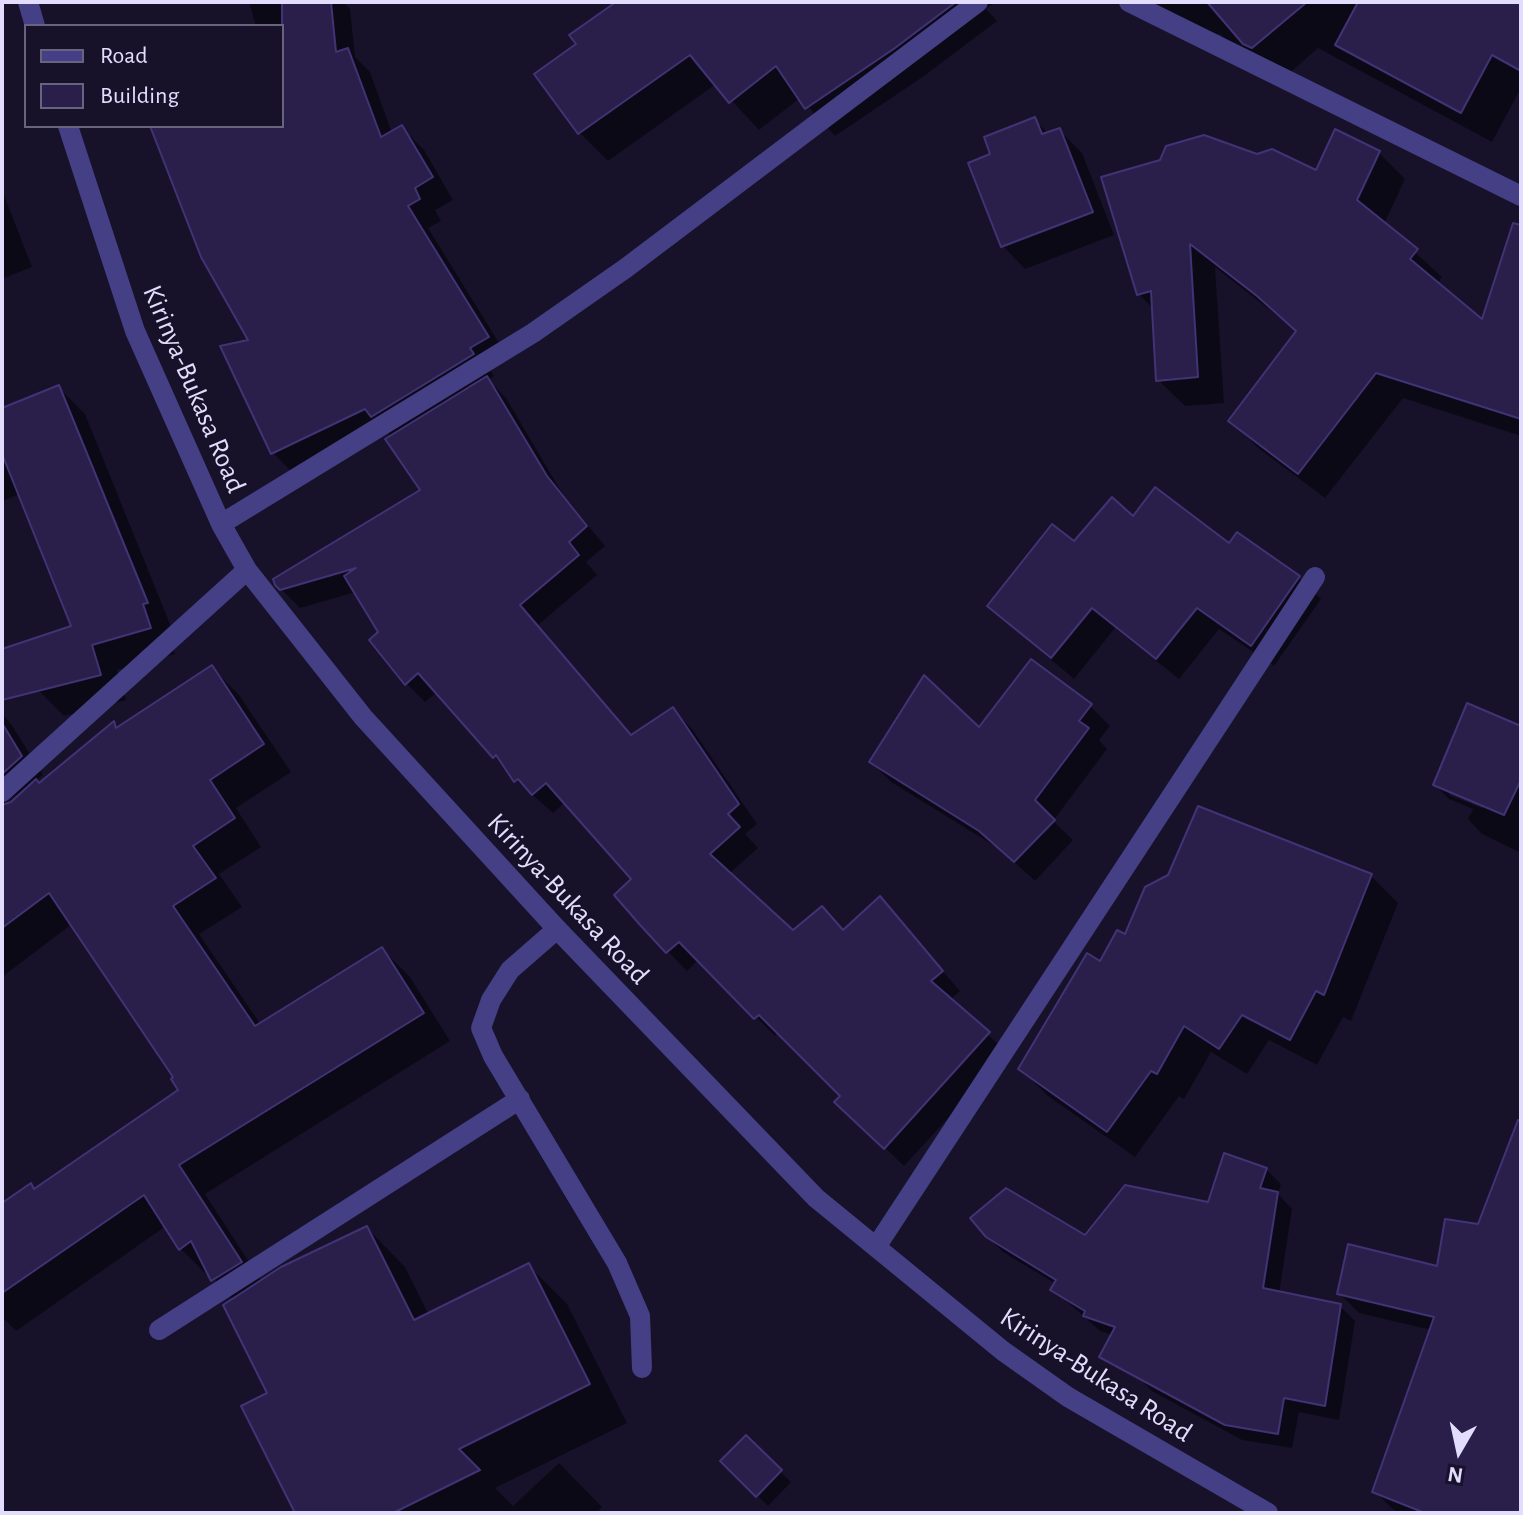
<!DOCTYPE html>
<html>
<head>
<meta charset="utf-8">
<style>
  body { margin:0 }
  #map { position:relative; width:1523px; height:1515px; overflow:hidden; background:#17122a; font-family:"Alegreya Sans",sans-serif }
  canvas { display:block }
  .frame { position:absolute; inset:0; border:4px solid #e2ddfd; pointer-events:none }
  .legend { position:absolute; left:24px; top:24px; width:260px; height:104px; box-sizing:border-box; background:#17122a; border:2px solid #68637e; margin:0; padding:10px 14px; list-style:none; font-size:24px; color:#e2ddfd }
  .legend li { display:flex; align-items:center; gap:16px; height:40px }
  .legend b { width:40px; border:2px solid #68637e }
  .north { position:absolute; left:1419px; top:1411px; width:80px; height:80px; -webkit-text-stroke:6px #17122a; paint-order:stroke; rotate:189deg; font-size:22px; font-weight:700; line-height:32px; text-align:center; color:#e2ddfd }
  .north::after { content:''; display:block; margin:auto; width:28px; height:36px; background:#e2ddfd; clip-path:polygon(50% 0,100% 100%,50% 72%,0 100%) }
</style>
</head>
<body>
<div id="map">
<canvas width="1523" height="1515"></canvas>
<div class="frame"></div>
<ul class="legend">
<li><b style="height:10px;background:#454086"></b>Road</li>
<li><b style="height:22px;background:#291f4a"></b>Building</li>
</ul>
<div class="north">N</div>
</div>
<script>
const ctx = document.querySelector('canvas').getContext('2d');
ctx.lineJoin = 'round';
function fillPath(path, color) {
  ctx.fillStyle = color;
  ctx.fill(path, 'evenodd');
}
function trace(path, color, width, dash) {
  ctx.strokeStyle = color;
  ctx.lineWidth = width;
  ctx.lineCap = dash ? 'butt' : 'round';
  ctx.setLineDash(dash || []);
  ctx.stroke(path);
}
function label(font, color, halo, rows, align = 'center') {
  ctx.font = font + ' "Alegreya Sans",sans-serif';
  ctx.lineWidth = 6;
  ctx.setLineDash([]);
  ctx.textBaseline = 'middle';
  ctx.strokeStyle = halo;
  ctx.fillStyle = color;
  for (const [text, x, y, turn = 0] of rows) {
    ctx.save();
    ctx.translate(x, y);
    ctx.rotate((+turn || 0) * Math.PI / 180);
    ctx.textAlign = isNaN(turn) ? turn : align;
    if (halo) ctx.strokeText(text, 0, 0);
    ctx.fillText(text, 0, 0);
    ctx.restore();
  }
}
fillPath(new Path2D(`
  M249,2H343L350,9L355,57L370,72L392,133L402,128L424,150L453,200L435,210L441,221L428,228L509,359L490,370L494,376L488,380L506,398L565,498L605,546L586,562L597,575L538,625L633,736L673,710L692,729L757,824L745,834L758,848L729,874L793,933L844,931L880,899L960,991L950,1000L1008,1053L904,1166L856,1120L843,1096L779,1032L775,1036L699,959L687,971L642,925L634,879L565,802L553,813L516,780L437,692L425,702L406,683L381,633L356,592L300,608L281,589L423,490L387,431L295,475L273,453L223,347L252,341L151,126H282V26H256Z
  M620,2H995L986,9L997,21L924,76L835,136L800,98L759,130L716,84L608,161L580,133L537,74L579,45Z
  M1153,2H1521V88L1492,142L1318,48L1284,78L1235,49L1219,33L1209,41L1175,24Z
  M1034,119L1049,134L1059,130L1082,153L1114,235L1025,269L1003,246Z
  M1379,153L1405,179L1384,224L1442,277L1437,284L1483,323L1521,279V436L1403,398L1325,498L1257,447L1231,420L1298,332L1215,267L1224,403L1185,406L1158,380L1154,310L1139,294L1256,156L1317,172Z
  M2,190L32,267L2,279Z
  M59,388L85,414L172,629L168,630L175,654L117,670L126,700L64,716L38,690L74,627L20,494L2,501V411Z
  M1133,519L1229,546L1299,578L1321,599L1274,666L1219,629L1179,679L1115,628L1074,679L1012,627L990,605L1074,543Z
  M1032,661L1090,706L1110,726L1099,740L1107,749L1053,821L1073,840L1035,881L1001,850L891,782L871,762L980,730Z
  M211,667L239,695L291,772L236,808L261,847L219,874L242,907L199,934L261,1025L382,949L410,977L450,1041L205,1194L262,1282L367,1228L405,1267L429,1315L528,1265L567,1304L627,1423L495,1488L513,1506L559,1463L602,1507L596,1513H297L269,1394L233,1300L210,1274L208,1276L180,1248L166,1226L16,1331L2,1317V1206L35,1190L180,1090L176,1078L72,924L2,977V849Z
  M2,714L11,724L43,775L2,805Z
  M1521,728V853L1482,834L1468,819L1473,809L1449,799L1435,785ZM1449,790L1484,804L1482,808L1449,795Z
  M1371,876L1398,903L1351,1021L1343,1017L1317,1065L1269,1040L1247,1074L1211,1052L1184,1099L1179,1096L1135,1157L1048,1096L1021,1069L1101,963L1126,937Z
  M1521,1117V1513H1397L1375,1492L1431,1330L1359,1313L1339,1293L1439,1268L1479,1226Z
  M1266,1169L1281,1184L1278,1194L1292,1209L1279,1294L1340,1306L1355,1321L1339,1420L1299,1412L1292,1448L1242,1440L1152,1391L1137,1376L1143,1345L1100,1331L1053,1289L1056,1284L1003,1252L987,1236L1086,1237L1209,1204Z
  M746,1438L791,1482L768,1506L722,1461Z`), '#0007');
const building = new Path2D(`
  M282,2H331L336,52L348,48L381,137L402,125L433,177L415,188L420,199L408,206L489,337L470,348L474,354L371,417L365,409L271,454L220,346L248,340L201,257L150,126H282Z
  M616,2H956L895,48L805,109L776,66L729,103L690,55L578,134L534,74L576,44L569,35Z
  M1207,2H1307L1252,48L1243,44Z
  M1358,2H1521V71L1492,55L1461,113L1335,45Z
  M1035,117L1042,134L1060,128L1093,212L1001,247L968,163L990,154L984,137Z
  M1335,129L1380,151L1357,200L1418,249L1410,259L1482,319L1513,223L1521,225V419L1376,373L1298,474L1228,421L1296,331L1257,296L1190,244L1198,377L1156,381L1151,291L1137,295L1101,177L1160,160L1166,146L1204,135L1257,154L1272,149L1316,170Z
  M487,376L547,476L587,526L569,542L579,555L520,605L631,735L673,707L739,804L728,814L740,827L710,854L793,930L822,906L843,930L880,896L943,971L931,981L990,1032L884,1149L834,1102L840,1096L759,1015L754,1019L679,942L666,953L641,926L614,895L631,879L546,783L532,795L518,779L514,782L496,755L493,758L418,673L405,685L369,640L378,632L344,576L356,568L280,590L275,585L273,579L420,490L385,439Z
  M59,385L148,603L143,604L151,628L92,645L101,675L2,700V649L71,626L2,454V408Z
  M1155,487L1229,543L1237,532L1300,576L1251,646L1197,608L1156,659L1092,608L1051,658L987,606L1052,524L1074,541L1112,497L1133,516Z
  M1031,659L1092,704L1079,721L1089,728L1035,800L1055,820L1014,862L979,831L869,762L924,675L979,727Z
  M212,665L264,744L210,780L235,818L193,846L216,878L173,906L255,1026L382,947L424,1013L179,1165L242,1262L211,1281L191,1241L179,1250L144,1195L2,1293V1203L31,1183L34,1189L178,1090L171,1079L173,1077L49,893L2,928V805L11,802L36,779L39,783L114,721L116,728Z
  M1467,703L1521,726V780L1504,815L1433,785Z
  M2,723L22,756L2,774Z
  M1198,806L1372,874L1324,995L1316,991L1290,1040L1242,1015L1219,1049L1184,1026L1157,1074L1151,1071L1107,1132L1018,1069L1087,953L1100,961L1117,930L1125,934L1145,887L1168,875Z
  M1518,1120H1521V1513H1425L1372,1492L1434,1317L1337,1294L1348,1244L1437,1266L1445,1219L1478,1224Z
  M1224,1153L1267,1168L1260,1188L1278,1192L1263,1288L1341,1304L1325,1406L1284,1398L1278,1434L1225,1425L1099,1357L1115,1327L1083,1316L1085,1311L1050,1290L1056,1280L986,1237L970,1218L1006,1188L1085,1235L1125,1185L1208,1202Z
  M367,1226L414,1320L529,1263L590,1384L459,1449L480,1470L393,1513H295L241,1406L267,1393L223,1305L281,1267Z
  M746,1435L782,1470L756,1497L720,1461Z`);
fillPath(building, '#291f4a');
trace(building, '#413375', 2);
trace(new Path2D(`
  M557,929L510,970L491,1000L481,1028L493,1056L617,1263L640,1316L642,1368
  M159,1330L520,1099`), '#454086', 20);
trace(new Path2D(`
  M28,2L35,26
  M1129,2L1521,196
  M68,126L135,331L221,524L247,570L363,717L557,929L816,1198L1003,1351L1068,1397L1268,1513
  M221,524L533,333L626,268L978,2
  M2,792L247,570
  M876,1247L1315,577`), '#454086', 20);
label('28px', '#e2ddfd', '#17122a', [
  ["Kirinya-Bukasa Road",194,389,67],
  ["Kirinya-Bukasa Road",568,899,47],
  ["Kirinya-Bukasa Road",1096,1375,33]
]);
</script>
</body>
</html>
